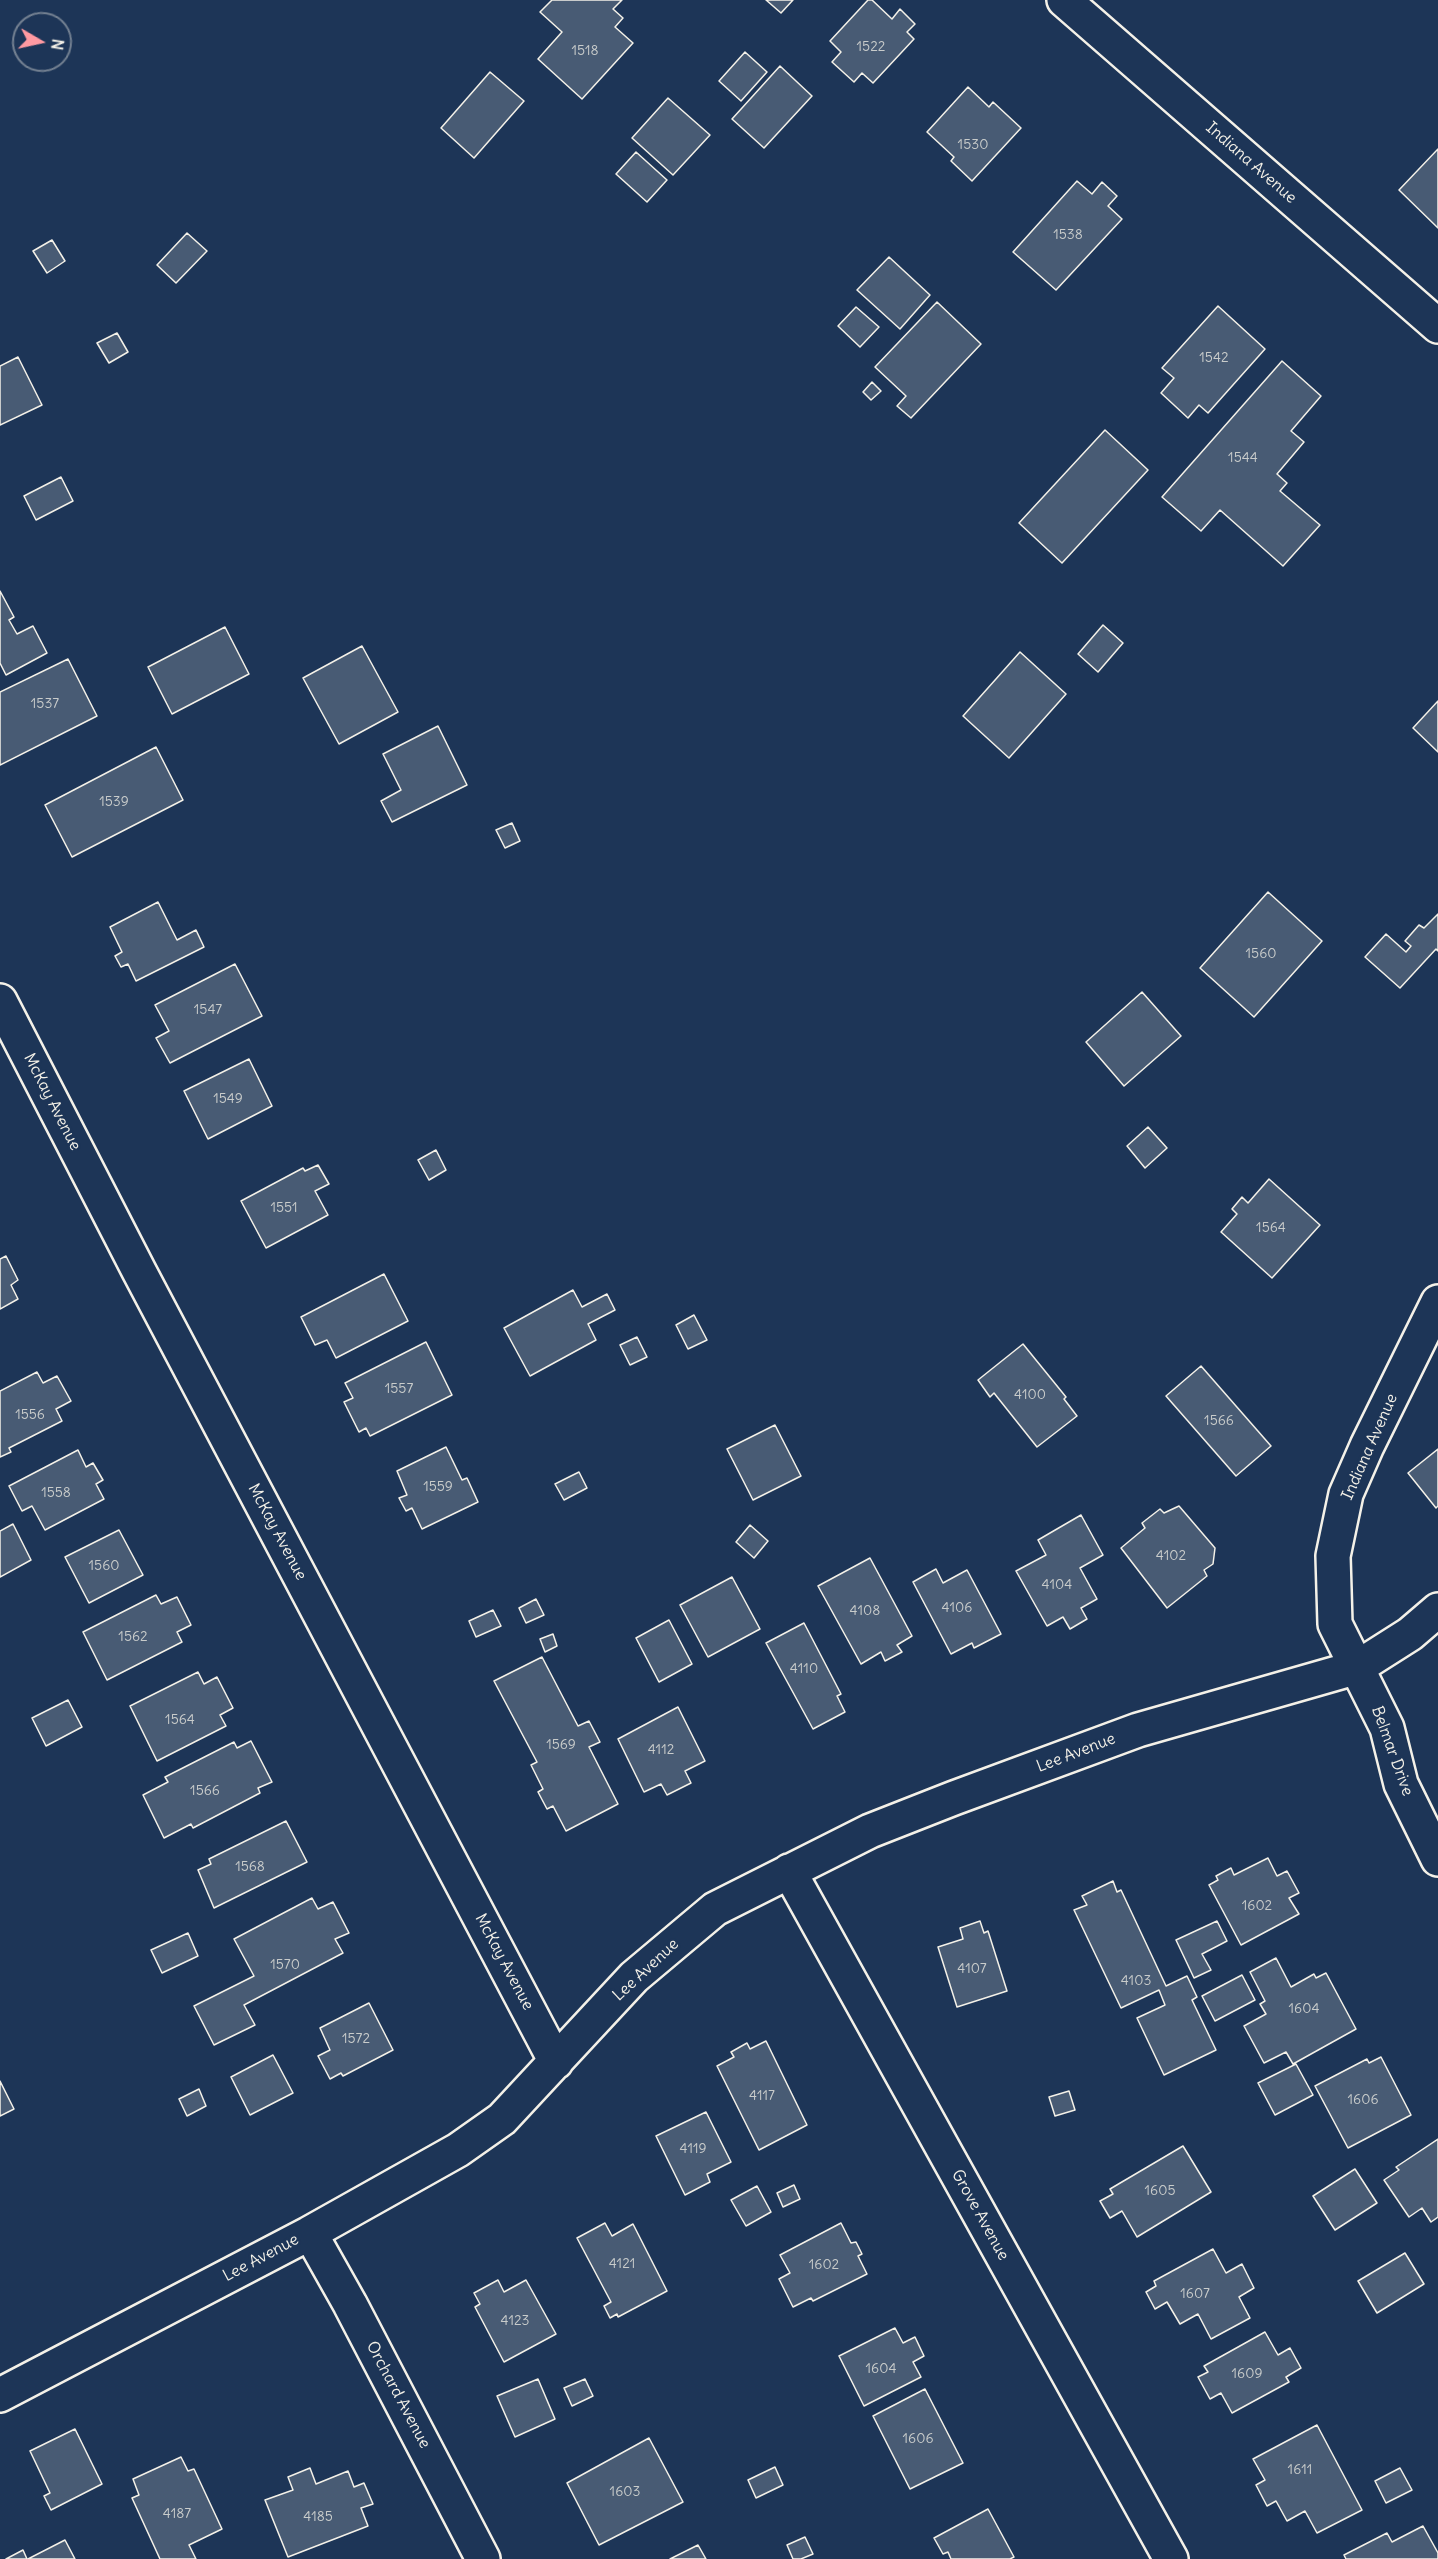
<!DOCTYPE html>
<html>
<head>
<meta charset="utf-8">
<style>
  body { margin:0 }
  #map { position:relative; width:1438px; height:2559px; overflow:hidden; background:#1d3557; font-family:Delius,sans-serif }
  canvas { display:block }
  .north { position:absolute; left:12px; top:12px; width:60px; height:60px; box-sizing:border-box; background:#1d3557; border:2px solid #738091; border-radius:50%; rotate:99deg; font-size:16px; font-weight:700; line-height:24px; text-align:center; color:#f4f1e8 }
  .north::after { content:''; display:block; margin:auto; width:21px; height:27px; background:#ff9aa2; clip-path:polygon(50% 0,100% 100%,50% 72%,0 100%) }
</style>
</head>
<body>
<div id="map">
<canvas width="1438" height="2559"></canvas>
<div class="north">N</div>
</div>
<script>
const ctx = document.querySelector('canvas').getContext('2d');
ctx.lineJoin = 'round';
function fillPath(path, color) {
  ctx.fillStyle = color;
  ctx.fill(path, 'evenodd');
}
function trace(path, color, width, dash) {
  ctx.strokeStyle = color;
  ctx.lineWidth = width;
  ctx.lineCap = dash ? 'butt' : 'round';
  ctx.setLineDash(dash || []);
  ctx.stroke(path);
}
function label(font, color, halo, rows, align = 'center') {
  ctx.font = font + ' Delius,sans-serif';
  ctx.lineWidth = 5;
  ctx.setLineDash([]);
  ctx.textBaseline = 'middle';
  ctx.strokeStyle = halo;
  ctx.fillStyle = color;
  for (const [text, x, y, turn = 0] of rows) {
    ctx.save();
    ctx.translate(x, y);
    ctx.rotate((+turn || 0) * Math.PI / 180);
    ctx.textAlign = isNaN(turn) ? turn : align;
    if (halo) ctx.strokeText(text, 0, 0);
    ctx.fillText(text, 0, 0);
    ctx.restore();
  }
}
const building = new Path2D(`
  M552,0H622L613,9L623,18L615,27L633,43L582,99L538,59L562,32L540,12Z
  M766,0H793L781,13Z
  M868,0H872L892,19L900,9L915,24L907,32L914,39L873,83L862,73L854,82L832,62L841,52L830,41Z
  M745,52L767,72L741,101L719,81Z
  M780,66L812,96L764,148L732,119Z
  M490,72L524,101L474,158L441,128Z
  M968,87L989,107L993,102L1021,128L972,181L951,161L954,157L927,132Z
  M668,98L710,135L673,175L632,138Z
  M1438,149V228L1399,190Z
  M636,152L667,180L647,202L616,174Z
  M1077,181L1092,194L1102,182L1117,196L1108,206L1122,219L1056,290L1013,252Z
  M187,233L207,251L176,283L157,265Z
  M52,240L65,261L47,273L33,251Z
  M889,257L930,295L900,329L857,290Z
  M937,302L981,344L911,418L897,406L906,396L875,367Z
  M1218,306L1265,349L1208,413L1199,405L1188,418L1161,393L1174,378L1162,368Z
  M856,307L879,327L860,347L838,326Z
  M117,333L128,352L109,363L97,343Z
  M18,357L42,405L0,425V366Z
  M1282,361L1321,396L1291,431L1304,442L1277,474L1287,483L1280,491L1320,525L1283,566L1220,510L1201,531L1162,497Z
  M872,382L881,391L871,400L863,392Z
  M1105,430L1148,470L1062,563L1019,523Z
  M61,477L73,501L36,520L24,496Z
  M0,591L14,617L9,620L17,634L33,626L47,653L6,675L0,663Z
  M1103,625L1123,643L1098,672L1078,654Z
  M225,627L249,674L172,714L148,667Z
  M362,646L398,712L339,744L303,678Z
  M1020,652L1066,694L1009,758L963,716Z
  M68,659L97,716L0,765V692Z
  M1438,701V752L1413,728Z
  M438,726L467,785L392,822L381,801L401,790L383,754Z
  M156,747L183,800L72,857L45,805Z
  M512,823L520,841L505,848L496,830Z
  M1268,892L1322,941L1254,1017L1200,968Z
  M158,902L177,940L196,930L204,947L136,981L128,964L121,967L115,956L122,952L110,927Z
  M1438,914V951L1436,949L1400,988L1365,957L1386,934L1406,952L1411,946L1405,941L1419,925L1424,928Z
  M235,964L262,1016L170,1063L156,1038L169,1031L155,1005Z
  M1142,992L1181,1036L1124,1086L1086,1042Z
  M249,1059L272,1106L208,1139L184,1091Z
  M1148,1127L1167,1148L1145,1168L1127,1146Z
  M436,1150L446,1170L429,1180L418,1160Z
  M318,1165L329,1184L315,1191L328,1215L266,1248L241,1201L303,1168L305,1171Z
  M1269,1179L1320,1225L1272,1278L1221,1232L1237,1214L1232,1209L1242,1197L1248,1203Z
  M6,1256L18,1280L11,1285L18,1299L0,1309V1259Z
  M384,1274L408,1321L336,1358L327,1340L315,1345L301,1317Z
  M573,1290L582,1307L607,1294L615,1310L588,1324L596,1340L530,1376L504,1328Z
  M694,1315L707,1340L688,1349L676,1325Z
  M637,1337L647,1357L630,1365L620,1345Z
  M426,1342L452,1395L370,1436L366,1428L359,1432L344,1402L353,1398L345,1383Z
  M1023,1344L1066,1397L1064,1399L1077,1416L1037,1447L994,1393L990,1397L978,1380Z
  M1201,1366L1271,1446L1236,1476L1166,1396Z
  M37,1372L43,1383L57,1376L71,1401L56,1409L62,1421L9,1448L11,1452L0,1457V1391Z
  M775,1425L801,1476L753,1500L727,1449Z
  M446,1447L462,1480L467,1478L478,1502L422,1529L412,1508L406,1511L399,1498L407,1495L397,1471Z
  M1438,1449V1506L1436,1508L1408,1473Z
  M78,1450L86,1467L93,1463L103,1480L96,1484L104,1499L45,1530L32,1506L22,1511L9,1486Z
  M579,1472L587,1488L564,1500L555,1484Z
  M1179,1506L1215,1548L1213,1564L1204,1570L1207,1576L1167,1608L1121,1548L1145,1528L1142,1523L1160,1509L1164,1513Z
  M1081,1515L1103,1555L1080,1568L1097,1599L1081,1608L1087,1619L1070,1629L1063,1617L1047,1626L1016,1571L1046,1555L1038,1540Z
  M13,1524L31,1560L0,1577V1531Z
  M750,1525L768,1541L754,1558L736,1542Z
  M119,1530L143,1575L89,1603L65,1557Z
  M870,1558L912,1636L897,1645L902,1652L885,1661L881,1652L861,1664L818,1586Z
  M936,1569L943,1583L967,1570L1001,1634L974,1648L972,1643L951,1654L913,1582Z
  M732,1577L760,1629L708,1657L680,1605Z
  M156,1595L161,1604L177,1597L191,1625L177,1632L182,1642L107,1680L83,1632Z
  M536,1599L544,1615L526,1623L519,1608Z
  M493,1610L501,1626L476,1637L469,1621Z
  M669,1620L692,1664L659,1682L636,1638Z
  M804,1623L841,1694L837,1696L845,1712L813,1729L766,1643Z
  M553,1634L557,1646L545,1652L540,1639Z
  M542,1657L578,1726L589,1721L600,1742L589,1747L618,1804L566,1831L553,1806L547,1809L538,1792L543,1789L531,1765L537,1762L494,1681Z
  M198,1672L204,1684L217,1677L233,1708L220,1715L226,1726L157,1761L130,1706Z
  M68,1700L82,1727L46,1746L32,1718Z
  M678,1707L705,1761L685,1771L691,1783L667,1795L661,1784L644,1792L618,1739Z
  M251,1741L272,1782L258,1788L260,1793L193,1828L191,1824L164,1838L143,1795L168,1782L165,1777L234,1742L237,1748Z
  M286,1821L307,1862L214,1908L198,1870L211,1864L209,1859Z
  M1268,1858L1277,1876L1287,1871L1299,1893L1289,1898L1299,1914L1241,1945L1209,1885L1218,1880L1216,1876L1231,1868L1234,1875Z
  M1113,1881L1117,1892L1121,1890L1166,1986L1187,1976L1197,1997L1192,2000L1216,2050L1164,2075L1137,2018L1165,2005L1159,1990L1121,2008L1074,1910L1087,1905L1082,1896Z
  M312,1898L318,1909L333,1902L349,1933L335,1939L343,1953L244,2005L255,2025L214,2045L194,2006L254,1976L234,1939Z
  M980,1921L984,1933L988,1931L1007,1991L957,2007L938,1947L963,1939L960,1928Z
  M1217,1921L1227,1941L1202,1954L1211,1970L1194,1978L1176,1940Z
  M188,1933L198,1956L162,1973L151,1950Z
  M1276,1958L1291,1987L1314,1974L1316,1978L1326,1973L1356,2029L1293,2064L1286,2052L1264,2063L1244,2026L1266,2014L1260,2004L1265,2001L1250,1972Z
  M1242,1975L1255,2000L1215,2021L1202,1996Z
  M369,2003L393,2050L343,2076L341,2073L330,2079L318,2056L330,2050L320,2028Z
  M766,2041L807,2125L759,2150L717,2066L734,2057L731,2052L747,2043L750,2049Z
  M273,2055L293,2093L250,2115L231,2077Z
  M1381,2057L1411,2115L1348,2148L1315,2086L1367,2059L1369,2063Z
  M1296,2064L1313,2095L1275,2115L1258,2083Z
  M0,2081L14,2109L0,2116Z
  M199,2089L206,2106L187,2116L179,2099Z
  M1069,2091L1075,2110L1055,2116L1049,2097Z
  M706,2112L731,2162L707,2174L710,2182L685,2195L656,2136Z
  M1438,2139V2217L1431,2222L1422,2208L1409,2217L1384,2180L1399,2170L1396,2167Z
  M1183,2146L1211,2192L1137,2237L1122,2211L1110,2218L1100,2201L1113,2194L1110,2189Z
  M1355,2169L1377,2203L1335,2230L1313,2196Z
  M794,2185L800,2199L783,2207L777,2193Z
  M757,2186L771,2212L746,2226L731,2200Z
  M605,2223L612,2236L633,2224L667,2291L618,2317L617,2314L610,2318L604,2306L611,2302L577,2238Z
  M841,2223L851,2243L856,2242L862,2254L858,2256L867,2274L813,2301L811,2298L793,2307L779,2279L790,2273L780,2255Z
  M1213,2249L1226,2273L1242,2264L1254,2288L1239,2297L1250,2318L1211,2339L1198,2314L1180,2324L1167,2302L1155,2309L1146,2292L1156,2286L1154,2281Z
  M1405,2253L1424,2284L1377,2313L1358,2281Z
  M498,2280L504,2292L526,2280L556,2334L504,2362L475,2307L480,2304L474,2293Z
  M895,2328L903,2343L915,2337L924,2356L913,2362L921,2377L864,2406L839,2356Z
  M1265,2332L1278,2355L1290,2348L1301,2368L1286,2377L1289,2382L1232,2413L1221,2393L1210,2399L1198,2377L1208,2372L1204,2366Z
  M538,2379L555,2419L515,2437L497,2396Z
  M585,2379L593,2396L572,2406L564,2388Z
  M925,2389L963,2463L910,2489L873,2416Z
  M1317,2425L1362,2510L1317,2533L1305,2511L1287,2521L1276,2501L1267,2506L1256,2485L1265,2480L1253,2459Z
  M75,2429L102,2484L51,2510L44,2496L50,2493L30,2451Z
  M649,2438L683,2502L599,2545L567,2483Z
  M181,2457L188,2471L194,2469L222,2529L189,2545L196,2559H160L132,2498L139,2495L133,2479Z
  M775,2467L783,2485L756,2498L748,2480Z
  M310,2468L316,2484L348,2471L354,2487L364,2483L373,2504L361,2508L368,2526L288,2557L265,2500L293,2490L288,2477Z
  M1400,2468L1412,2490L1386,2503L1375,2481Z
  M988,2509L1014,2557L1010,2559H951L948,2552L943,2554L934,2538Z
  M1423,2526L1438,2553V2559H1346L1344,2555L1387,2533L1392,2542Z
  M805,2537L813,2554L801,2559H793L787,2545Z
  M65,2540L75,2559H28Z
  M698,2545L706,2559H670Z
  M23,2550L27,2559H6Z`);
fillPath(building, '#485b74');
trace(building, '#f4f1e8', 1.5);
const street = new Path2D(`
  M1064,0L1438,326
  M0,1001L139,1271L556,2062
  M1438,1302L1367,1446L1346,1494L1333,1556L1335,1624L1387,1728L1401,1784L1438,1859
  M789,1871L1171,2559
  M310,2233L350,2304L483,2559
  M0,2395L310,2233L458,2150L502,2119L634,1977L715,1909L870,1831L954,1798L1138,1730L1358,1667L1410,1634L1438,1610`);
trace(street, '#f4f1e8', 38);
trace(street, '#1d3557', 33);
label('14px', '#c9cccb', null, [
  ["1522",871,47],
  ["1518",585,51],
  ["1530",973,145],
  ["1538",1068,235],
  ["1542",1214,358],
  ["1544",1243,458],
  ["1537",45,704],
  ["1539",114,802],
  ["1560",1261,954],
  ["1547",208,1010],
  ["1549",228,1099],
  ["1551",284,1208],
  ["1564",1271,1228],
  ["1557",399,1389],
  ["4100",1030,1395],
  ["1556",30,1415],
  ["1566",1219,1421],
  ["1559",438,1487],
  ["1558",56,1493],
  ["4102",1171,1556],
  ["1560",104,1566],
  ["4104",1057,1585],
  ["4106",957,1608],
  ["4108",865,1611],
  ["1562",133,1637],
  ["4110",804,1669],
  ["1564",180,1720],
  ["1569",561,1745],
  ["4112",661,1750],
  ["1566",205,1791],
  ["1568",250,1867],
  ["1602",1257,1906],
  ["1570",285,1965],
  ["4107",972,1969],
  ["4103",1136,1981],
  ["1604",1304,2009],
  ["1572",356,2039],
  ["4117",762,2096],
  ["1606",1363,2100],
  ["4119",693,2149],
  ["1605",1160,2191],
  ["4121",622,2264],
  ["1602",824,2265],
  ["1607",1195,2294],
  ["4123",515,2321],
  ["1604",881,2369],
  ["1609",1247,2374],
  ["1606",918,2439],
  ["1611",1300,2470],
  ["1603",625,2492],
  ["4187",177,2514],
  ["4185",318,2517]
]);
label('16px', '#f4f1e8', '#1d3557', [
  ["Indiana Avenue",1251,163,41],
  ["McKay Avenue",52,1102,63],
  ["Indiana Avenue",1370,1447,-66],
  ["McKay Avenue",277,1532,62],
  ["Belmar Drive",1392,1751,70],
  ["Lee Avenue",1076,1753,-21],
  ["McKay Avenue",504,1962,62],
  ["Lee Avenue",646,1970,-43],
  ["Grove Avenue",980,2215,61],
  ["Lee Avenue",261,2258,-28],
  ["Orchard Avenue",398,2395,62]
]);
</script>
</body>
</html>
